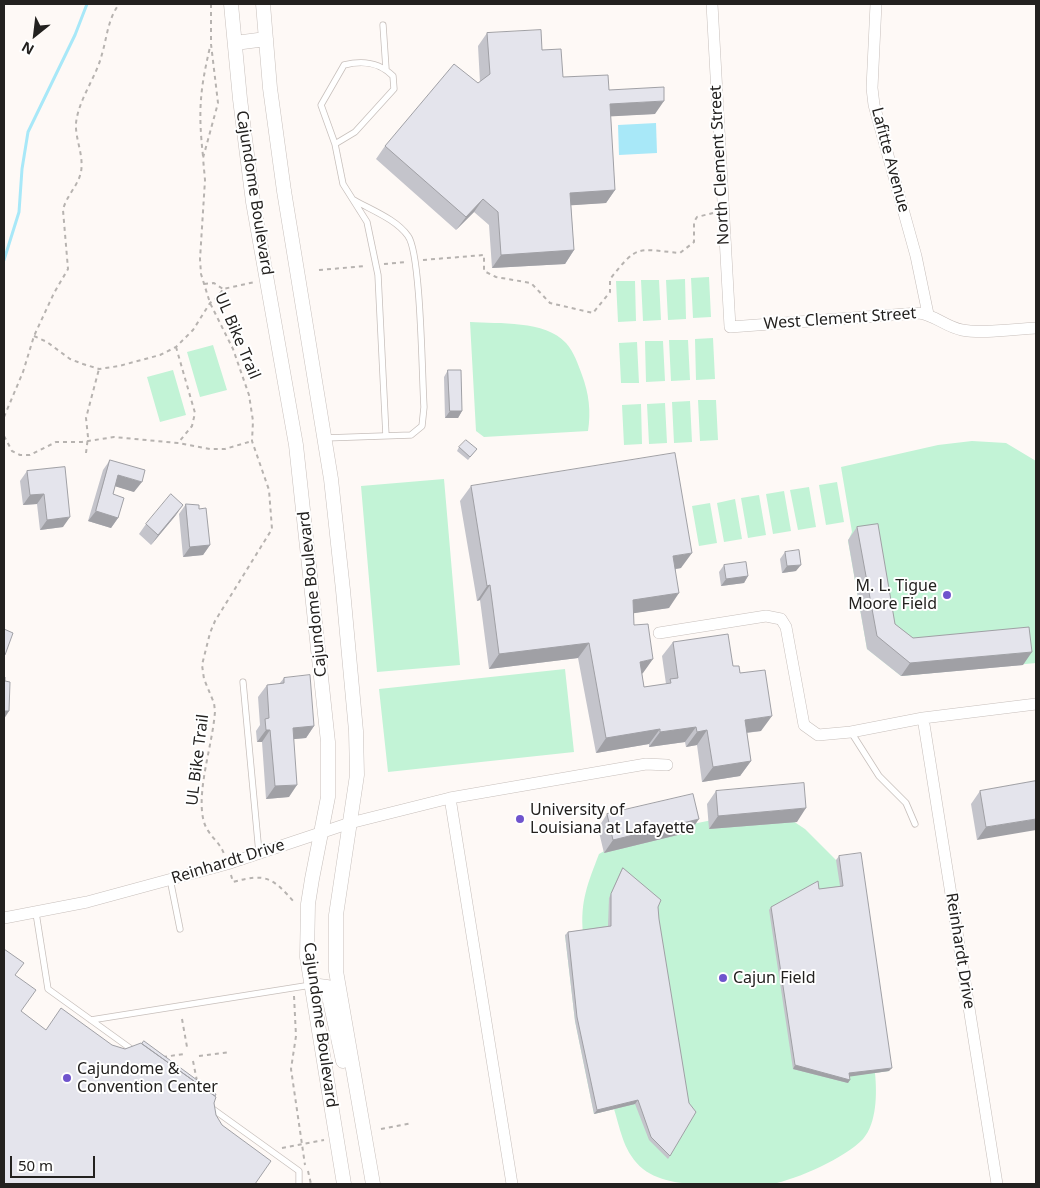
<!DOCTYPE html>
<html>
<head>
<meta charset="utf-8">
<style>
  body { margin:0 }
  #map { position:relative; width:1040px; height:1188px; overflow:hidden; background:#fef9f6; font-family:"Noto Sans",sans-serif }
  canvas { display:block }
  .frame { position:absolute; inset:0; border:5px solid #23211f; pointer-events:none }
  .north { position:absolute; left:10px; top:10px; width:50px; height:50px; -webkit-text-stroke:4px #fff; paint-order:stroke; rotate:209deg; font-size:14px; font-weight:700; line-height:20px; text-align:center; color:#23211f }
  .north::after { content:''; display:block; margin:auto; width:18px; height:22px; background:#23211f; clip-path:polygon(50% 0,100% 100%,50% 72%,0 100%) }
  .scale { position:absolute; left:10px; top:1156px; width:85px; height:22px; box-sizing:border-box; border:2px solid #23211f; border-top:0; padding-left:6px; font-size:15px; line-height:18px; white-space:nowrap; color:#23211f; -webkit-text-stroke:4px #fff; paint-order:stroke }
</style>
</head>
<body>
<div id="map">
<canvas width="1040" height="1188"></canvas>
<div class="frame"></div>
<div class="north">N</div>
<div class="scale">50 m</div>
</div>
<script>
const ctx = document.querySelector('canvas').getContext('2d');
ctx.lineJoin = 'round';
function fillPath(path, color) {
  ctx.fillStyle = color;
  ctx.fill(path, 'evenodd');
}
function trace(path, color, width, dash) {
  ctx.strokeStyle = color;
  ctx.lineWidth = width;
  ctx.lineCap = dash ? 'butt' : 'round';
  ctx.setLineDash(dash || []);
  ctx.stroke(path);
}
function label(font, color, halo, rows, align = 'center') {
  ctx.font = font + ' "Noto Sans",sans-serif';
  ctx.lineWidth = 4;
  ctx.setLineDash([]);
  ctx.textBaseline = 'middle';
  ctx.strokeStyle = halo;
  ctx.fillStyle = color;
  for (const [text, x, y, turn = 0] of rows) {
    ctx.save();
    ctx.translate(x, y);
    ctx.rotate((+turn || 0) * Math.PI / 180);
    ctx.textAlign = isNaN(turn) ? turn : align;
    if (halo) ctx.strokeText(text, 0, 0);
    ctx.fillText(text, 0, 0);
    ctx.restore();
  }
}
fillPath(new Path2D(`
  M709,277L711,317L693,318L691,278Z
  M685,279L686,319L668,320L666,280Z
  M641,280H659L661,320L643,321Z
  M616,281H635L636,321L618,322Z
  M470,322C499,324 545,320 566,343C574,352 578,364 582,375C589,394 591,411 588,431L484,437L476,431Z
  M713,338L715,379L696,380L695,339Z
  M669,340H688L690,380L671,381Z
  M645,341H663L665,381L646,382Z
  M637,342L639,383H621L619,343Z
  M213,345L227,390L200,397L187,352Z
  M173,370L186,415L160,422L147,377Z
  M698,400H716L718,440L700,441Z
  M690,401L692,442L674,443L672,402Z
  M665,403L667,443L649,444L647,404Z
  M641,404L642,444L624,445L622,405Z
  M972,441L1006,443L1036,461V663L901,676L867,649L848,541L852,532L841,467L938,445Z
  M444,479L460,665L377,672L361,486Z
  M837,482L844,522L826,525L819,485Z
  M809,487L816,527L798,530L790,490Z
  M784,491L791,531L773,534L766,494Z
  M759,495L766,535L748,538L741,498Z
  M735,499L742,539L724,542L717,503Z
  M710,503L717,543L699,546L692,506Z
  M565,669L574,752L388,772L379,689Z
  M787,817L805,829L836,860L858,857L889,1071L875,1073C877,1093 877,1123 863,1139C845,1158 798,1179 772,1184C762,1186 749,1184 738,1184C707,1184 668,1188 643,1169C624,1153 621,1132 614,1109L594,1114L575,1021L565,935L583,933C580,901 588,883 599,854L629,837L722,818Z`), '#c2f3d6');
fillPath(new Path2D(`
  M656,123L657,153L619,155L618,125Z`), '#a8e8f8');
trace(new Path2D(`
  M4,260L19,212L22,169L28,132L75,35L87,4`), '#a8e8f8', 3);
const service = new Path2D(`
  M383,25L386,69
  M335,144L321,105L344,65C363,60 379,62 393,76L394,89L355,132L335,144L343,184L367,222L378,275L386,436
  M325,438L411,435L422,426L424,407C422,378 421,253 408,236C396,219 371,210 354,200
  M243,682L259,853
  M851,732L879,776L906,803L915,824
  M170,879L180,929
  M36,913L48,989L134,1051
  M91,1020L311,985
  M210,1107L299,1171V1184`);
const minor = new Path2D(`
  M712,4L730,327L919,313C935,315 946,327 962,330C983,334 1014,329 1036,328
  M876,4L872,88L874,105L916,256L928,314
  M659,633L766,616L781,619L786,627L804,725L818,735L851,732L923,718L1036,704
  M923,718L997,1184
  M450,798L512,1184
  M4,918L87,902L227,864L350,823L450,798L646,764L667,765`);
const tertiary = new Path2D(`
  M231,4L240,99L253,202L296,445L328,742V797L312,879L308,904L307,957L344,1184
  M263,4L270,88L284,191L331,479L343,590L356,731L357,775L336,915V971L373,1184
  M235,43L266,39
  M311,985L327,987L343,1061`);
trace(service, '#c7bfbb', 7);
trace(minor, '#c7bfbb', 12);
trace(tertiary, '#c7bfbb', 15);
trace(new Path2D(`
  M211,4V44L218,103L203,158L205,180L200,259L201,274L210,303L233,349L249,395L253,421L252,441L269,490L272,529L215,621L210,633L202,665L204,679L214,703L215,711C213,743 197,788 203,818C206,835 220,841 224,854
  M203,156C198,111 200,90 210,47
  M423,260L484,255V271L496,277L531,283L550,303L593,313L610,292V279C638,244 636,249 680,253L694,242V222L697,217L713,213
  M384,264L406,262
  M319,270L366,266
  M204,284L214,283L223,289
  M34,336L47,342L70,359L83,364L99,369L119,366L160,355L176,347L193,330L210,303L218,297L223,289L255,282
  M176,347L195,413L192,426L178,443
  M4,417L23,372L34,336L54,293L68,269L63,210C66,196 78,186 81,172C84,155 75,139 76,123C79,98 96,78 102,54C107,37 108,19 119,4
  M4,436L12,451L20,455H30L56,442H82L114,437L178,443L210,449H225L252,441
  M86,453L88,437L86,418L99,369
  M231,875L233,882C266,873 272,877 295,903
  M294,996L296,1036L291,1069L305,1165
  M182,1019L187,1047
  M199,1056L230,1052
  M163,1057L184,1054
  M193,1061L197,1081
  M381,1129L412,1123
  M282,1148L324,1140
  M308,1171L311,1184`), '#b7b3b0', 2, [4, 4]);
trace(service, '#fff', 5.5);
trace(minor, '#fff', 11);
trace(tertiary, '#fff', 14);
fillPath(new Path2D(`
  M487,33L542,50L563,77L609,90L655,114L610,116L615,190L606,203L571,205L574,250L565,264L492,268L489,225L474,212L456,230L376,159L385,146L480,82L478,46Z
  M448,370L462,411L458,418H445L444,377Z
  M459,447L477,449L468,460L457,451Z
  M110,460L134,492L115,486L113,494L118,518L111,528L88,521L103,470Z
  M65,467L63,527L40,530L37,504L23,505L20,481L27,471Z
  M471,486L681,568L676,569L669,608L633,613L634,625L643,673L642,674L644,687L666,684L662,656L673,642L733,666L740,673L761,731L747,733L751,761L740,776L702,782L697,745L686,747L685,742L649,747V744L596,753L578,658L489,669L480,600L477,601L460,501Z
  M186,504L199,509L210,545L203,555L183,557L179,514Z
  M176,515L151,545L139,534L146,524Z
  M857,527L895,624L913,638L1023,665L901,676L867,649L848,540Z
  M785,552L796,571L782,573L780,559Z
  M724,565L748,576L744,583L721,586L719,572Z
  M284,678L314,726L306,738L294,739L289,797L266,799L262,742H257L256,731L260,725L258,697L267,685L279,684Z
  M1036,781L977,840L971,804L980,791Z
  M716,791L797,822L709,829L707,804Z
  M607,814L690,832L604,853L598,828Z
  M839,856L889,1071L850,1076L848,1083L793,1069L769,910L771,907L819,889L840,886L836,860Z
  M623,868L658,907L670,1156L668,1159L649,1140L635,1104L594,1114L575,1021L565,935L568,932L608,926L609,898L621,871Z`), '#c4c4cb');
fillPath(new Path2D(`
  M664,101L655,114L600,117L610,104Z
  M615,190L606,203L561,206L570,193Z
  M483,199L474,212L456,230L466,217Z
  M574,250L565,264L492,268L501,255Z
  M450,411H462L458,418H445Z
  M118,475L142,482L134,492L111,485Z
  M44,494L37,504L23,505L30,495Z
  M183,505L176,515L151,545L158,535Z
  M96,511L118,518L111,528L88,521Z
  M70,517L63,527L40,530L47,520Z
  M210,545L203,555L183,557L190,547Z
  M692,553L681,568L663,571L673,556Z
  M801,565L796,571L782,573L787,566Z
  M748,576L744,583L721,586L726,579Z
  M490,585L480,600L477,601L487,586Z
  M679,593L669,608L622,615L633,600Z
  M589,643L578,658L489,669L499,654Z
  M1032,652L1023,665L901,676L910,663Z
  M653,659L643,673L629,677L640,662Z
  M4,711H9L4,719Z
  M772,716L761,731L734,734L745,720Z
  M314,726L306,738L284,740L293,728Z
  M696,727L685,742L649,747L660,732Z
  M660,729L649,744L596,753L606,738Z
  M266,730H270L262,742H257Z
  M707,730L697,745L686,747L697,732Z
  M751,761L740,776L702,782L713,767Z
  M297,785L289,797L266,799L275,786Z
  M806,808L797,822L709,829L718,816Z
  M699,819L690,832L604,853L613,840Z
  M1036,819V830L977,840L986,827Z
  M795,1065L850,1080L848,1083L793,1069Z
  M892,1068L889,1071L847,1077L849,1073Z
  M638,1100L635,1104L594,1114L597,1110Z`), '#a0a0a5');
const building = new Path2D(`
  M541,30L542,50L561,49L563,77L608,75L609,90L664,87V101L610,104L615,190L570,193L574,250L501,255L498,212L483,199L466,217L385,146L454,64L478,83L490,74L487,33Z
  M448,370H461L462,411H450Z
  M466,440L477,449L470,457L459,447Z
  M675,453L692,553L673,556L679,593L633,600L634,625L648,624L653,659L640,662L644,687L671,683L670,679L678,678L673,642L728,634L733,666H739L740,673L765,670L772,716L745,720L751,761L713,767L707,730L697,732L696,727L660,732V729L606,738L589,643L499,654L490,585L487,586L471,486Z
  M110,460L145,470L142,482L118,475L113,494L124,498L118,518L96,511Z
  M65,467L70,517L47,520L44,494L30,495L27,471Z
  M171,494L183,505L158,535L146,524Z
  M186,504L199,505V509L206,508L210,545L190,547Z
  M878,524L895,624L913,638L1029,627L1032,652L910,663L877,636L857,527Z
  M799,550L801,565L787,566L785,552Z
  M746,562L748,576L726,579L724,565Z
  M4,629L13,633L5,655L4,654Z
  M310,675L314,726L293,728L297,785L275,786L270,730H266L265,719L269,718L267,685L284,683V678Z
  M4,677H5V681L10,682L9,711H4Z
  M1036,781V819L986,827L980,791Z
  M804,783L806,808L718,816L716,791Z
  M693,794L699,819L613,840L607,814Z
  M861,853L892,1068L849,1073L850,1080L795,1065L771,907L818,881L819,889L843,886L839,856Z
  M623,868L661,900L658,907L659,919L689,1103L696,1112L670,1156L651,1137L638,1100L597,1110L577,1017L568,932L611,926V894Z
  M4,949L24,963L15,975L36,990L21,1011L46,1030L61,1008L112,1045L125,1049L141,1043L216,1097L214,1103L216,1115L222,1125L271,1161L255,1184H4Z
  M144,1041L216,1094L215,1096L142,1044Z`);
fillPath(building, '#e4e4ec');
trace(building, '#a0a0a5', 1);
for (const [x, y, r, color] of [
  [947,595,5,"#6f54cd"],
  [520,819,5,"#6f54cd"],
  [723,978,5,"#6f54cd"],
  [67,1078,5,"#6f54cd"]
]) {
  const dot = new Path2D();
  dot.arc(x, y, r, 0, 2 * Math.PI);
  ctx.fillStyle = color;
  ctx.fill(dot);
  trace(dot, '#fff', 2);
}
label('16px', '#23211f', '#fff', [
  ["Lafitte Avenue",890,160,75],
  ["North Clement Street",720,165,-93],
  ["Cajundome Boulevard",254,193,81],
  ["West Clement Street",840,319,-4],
  ["UL Bike Trail",237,336,67],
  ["Cajundome Boulevard",313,594,-96],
  ["UL Bike Trail",198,760,-83],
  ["Reinhardt Drive",228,862,-17],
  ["Reinhardt Drive",960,951,81],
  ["Cajundome Boulevard",320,1025,82]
]);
label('16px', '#23211f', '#fff', [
  ["M. L. Tigue",937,586,"right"],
  ["Moore Field",937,604,"right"],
  ["University of",530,810],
  ["Louisiana at Lafayette",530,828],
  ["Cajun Field",733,978],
  ["Cajundome &",77,1069],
  ["Convention Center",77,1087]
], 'left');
</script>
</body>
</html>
